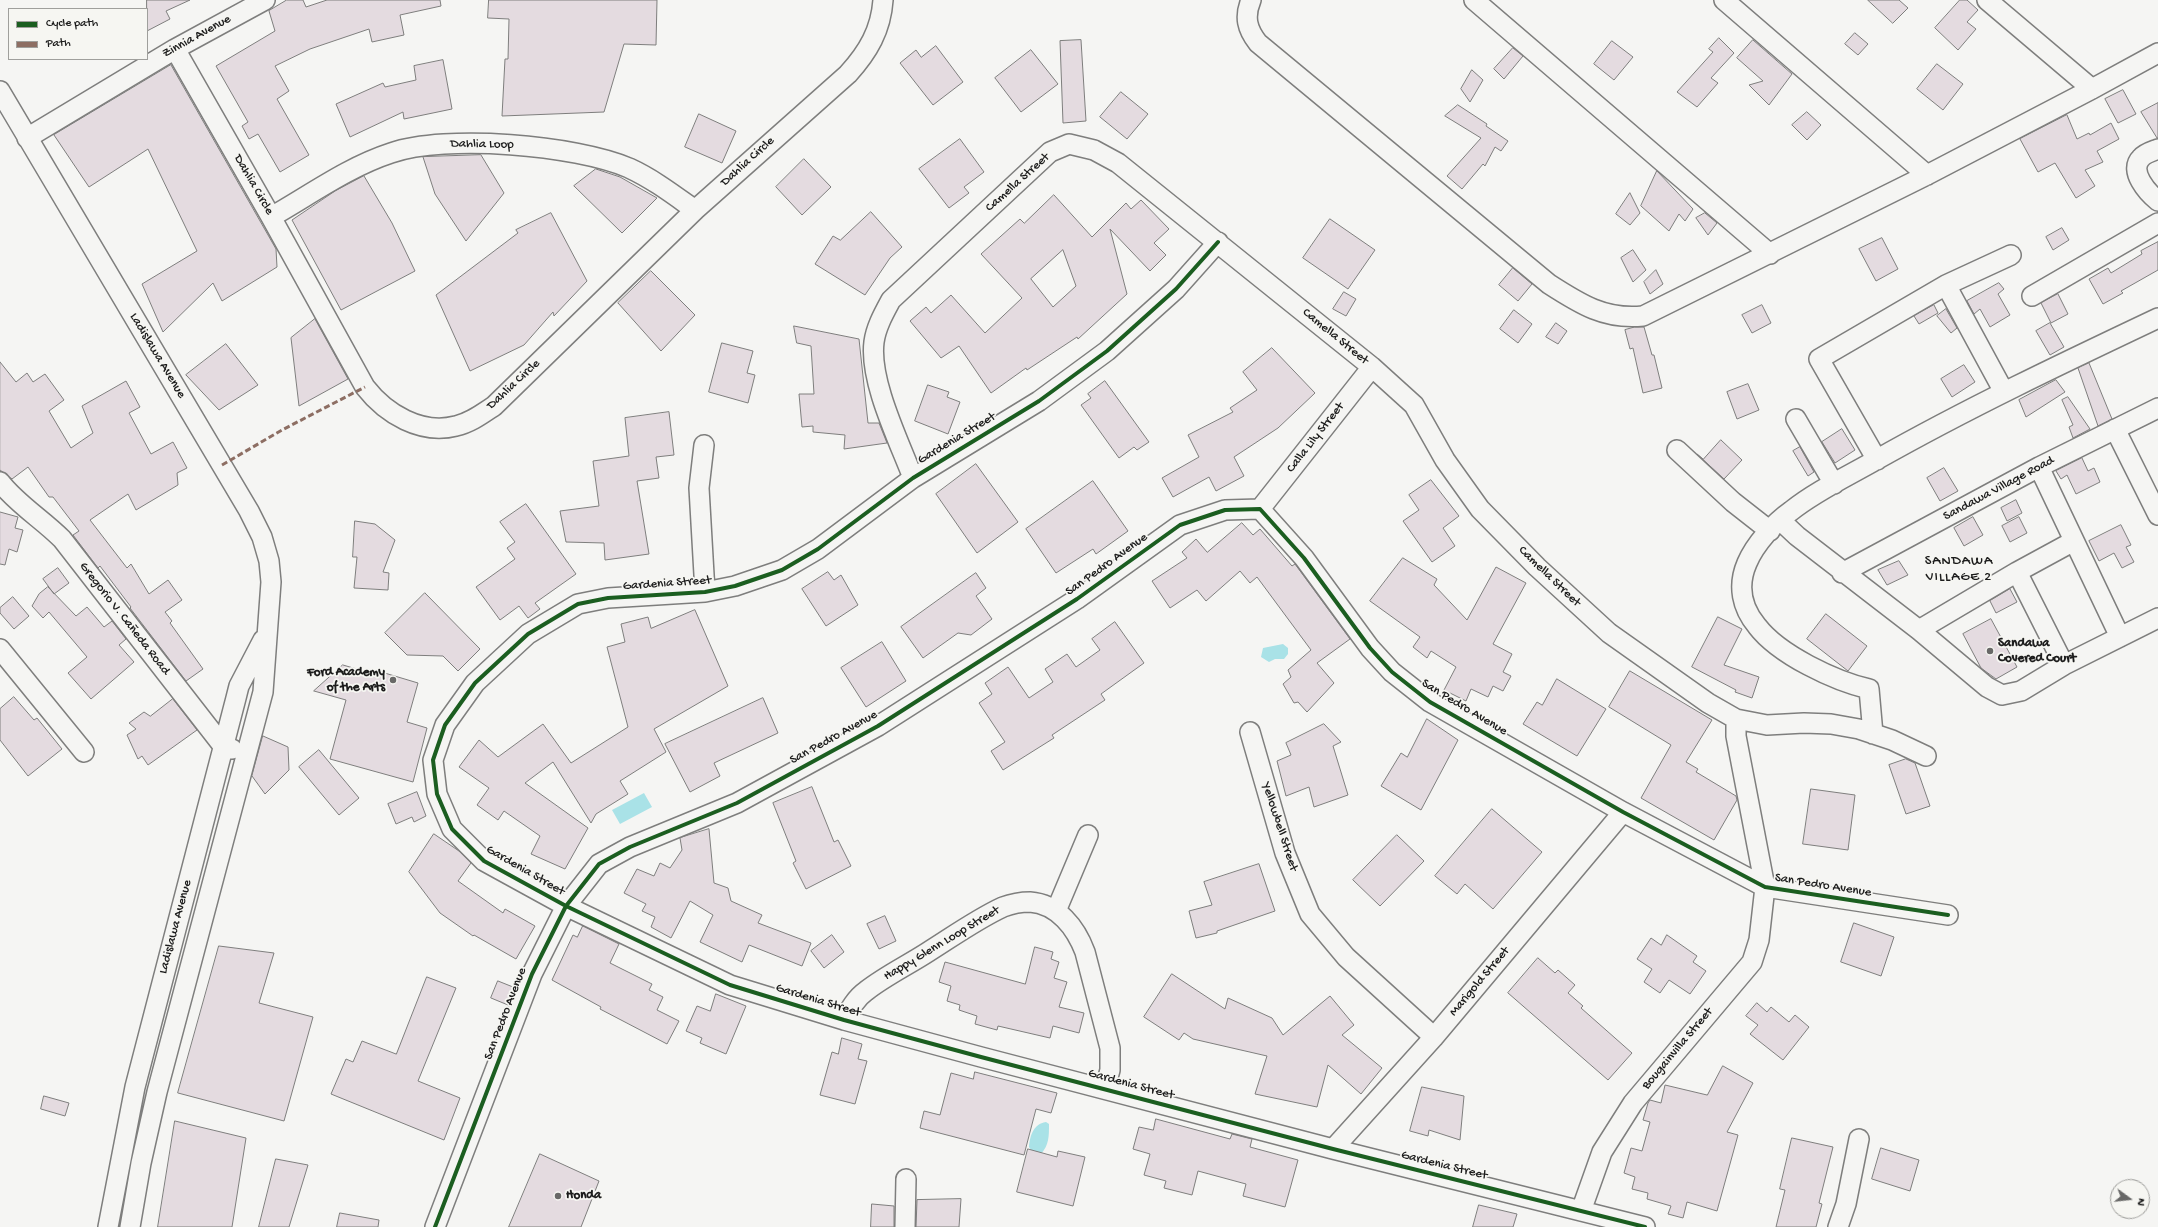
<!DOCTYPE html>
<html>
<head>
<meta charset="utf-8">
<style>
  body { margin:0 }
  #map { position:relative; width:2158px; height:1227px; overflow:hidden; background:#f5f5f3; font-family:"Gochi Hand",sans-serif }
  canvas { display:block }
  .legend { position:absolute; left:8px; top:8px; width:140px; height:52px; box-sizing:border-box; background:#f6f6f2; border:1px solid #9f9f9c; margin:0; padding:5px 7px; list-style:none; font-size:12px; color:#1c1c1c }
  .legend li { display:flex; align-items:center; gap:8px; height:20px }
  .legend b { width:20px; border:1px solid #9f9f9c }
  .north { position:absolute; left:2110px; top:1179px; width:40px; height:40px; box-sizing:border-box; background:#f6f6f2; border:1px solid #9f9f9c; border-radius:50%; rotate:105deg; font-size:11px; font-weight:700; line-height:16px; text-align:center; color:#1c1c1c }
  .north::after { content:''; display:block; margin:auto; width:14px; height:18px; background:#686867; clip-path:polygon(50% 0,100% 100%,50% 72%,0 100%) }
</style>
</head>
<body>
<div id="map">
<canvas width="2158" height="1227"></canvas>
<ul class="legend">
<li><b style="height:5px;background:#1b5e20"></b>Cycle path</li>
<li><b style="height:5px;background:#8d6e63"></b>Path</li>
</ul>
<div class="north">N</div>
</div>
<script>
const ctx = document.querySelector('canvas').getContext('2d');
ctx.lineJoin = 'round';
function fillPath(path, color) {
  ctx.fillStyle = color;
  ctx.fill(path, 'evenodd');
}
function trace(path, color, width, dash) {
  ctx.strokeStyle = color;
  ctx.lineWidth = width;
  ctx.lineCap = dash ? 'butt' : 'round';
  ctx.setLineDash(dash || []);
  ctx.stroke(path);
}
function label(font, color, halo, rows, align = 'center') {
  ctx.font = font + ' "Gochi Hand",sans-serif';
  ctx.lineWidth = 3.5;
  ctx.setLineDash([]);
  ctx.textBaseline = 'middle';
  ctx.strokeStyle = halo;
  ctx.fillStyle = color;
  for (const [text, x, y, turn = 0] of rows) {
    ctx.save();
    ctx.translate(x, y);
    ctx.rotate((+turn || 0) * Math.PI / 180);
    ctx.textAlign = isNaN(turn) ? turn : align;
    if (halo) ctx.strokeText(text, 0, 0);
    ctx.fillText(text, 0, 0);
    ctx.restore();
  }
}
fillPath(new Path2D(`
  M1283,644L1288,648V654L1284,659H1275L1269,662L1261,657L1263,648Z
  M644,793L652,807L620,824L612,810Z
  M1046,1122L1049,1124C1049,1136 1049,1145 1041,1154L1033,1153L1029,1147C1030,1136 1033,1124 1046,1122Z`), '#a9e2e7');
const building = new Path2D(`
  M147,0H190L166,11L170,19L147,31Z
  M287,0H303L306,7L327,0H440L441,6L400,15L404,35L372,42L369,29L310,49L275,66L289,91L277,99L309,155L280,172L258,134L249,139L242,126L248,122L216,66L275,31L269,11Z
  M489,0H657L656,45L624,44L604,112L502,116L505,59H508L509,19L488,18Z
  M1868,0H1899L1908,8L1893,23Z
  M1960,0H1967L1978,10L1967,22L1976,29L1958,50L1935,28Z
  M1855,33L1868,44L1858,55L1845,44Z
  M1719,38L1734,53L1711,78L1718,83L1697,107L1677,92L1713,52L1709,49Z
  M1081,40L1086,121L1063,123L1060,41Z
  M1753,40L1792,74L1769,105L1749,85L1763,81L1737,58Z
  M1612,41L1633,57L1614,80L1594,64Z
  M936,46L963,82L933,105L900,63L916,50L921,57Z
  M1513,48L1523,56L1504,79L1494,69Z
  M1031,50L1058,84L1021,112L995,78Z
  M443,60L452,109L404,119L403,112L350,137L336,104L383,83L385,87L416,80L414,66Z
  M1937,64L1963,84L1943,110L1917,89Z
  M171,65L276,249L277,267L222,301L213,283L163,332L142,284L197,251L148,149L89,187L54,135Z
  M1472,70L1483,80L1470,102L1461,89Z
  M2123,90L2136,114L2118,123L2105,99Z
  M1121,92L1148,114L1127,139L1100,117Z
  M2158,103V138H2157L2141,112Z
  M1458,105L1487,124L1486,126L1508,141L1501,151L1495,147L1485,166L1483,164L1462,189L1447,176L1481,138L1445,116Z
  M1807,112L1821,125L1807,140L1792,125Z
  M699,114L736,131L722,163L685,147Z
  M2067,115L2077,139L2089,133L2090,135L2111,123L2119,139L2097,151L2103,162L2085,170L2095,186L2076,198L2055,163L2038,172L2020,139Z
  M960,139L984,172L964,187L969,193L949,208L919,169Z
  M481,155L504,193L466,241L435,194L423,157Z
  M804,159L831,187L802,215L776,187Z
  M596,169L620,177L657,198L622,233L574,186Z
  M1657,171L1693,209L1685,221L1679,214L1669,231L1641,206Z
  M364,176L392,223L415,271L341,310L292,220L335,191Z
  M1630,193L1640,213L1630,225L1616,214Z
  M1054,195L1092,237L1126,203L1131,209L1141,200L1169,229L1154,243L1166,255L1150,271L1110,229L1127,294L1078,339L1077,337L1027,370L1026,368L991,393L959,346L941,358L910,321L926,307L931,313L951,295L985,333L1022,298L981,254L1020,219L1024,223ZM1063,250L1076,286L1053,307L1031,279Z
  M871,212L902,247L890,258L865,295L815,264L833,236L840,240Z
  M551,213L587,281L554,316L553,312L524,345L470,371L436,295L518,233L516,230Z
  M1705,213L1717,223L1708,235L1696,218Z
  M1330,219L1375,250L1348,289L1303,258Z
  M2062,228L2069,240L2053,250L2046,237Z
  M1882,238L1898,269L1876,281L1859,249Z
  M2158,242V270L2121,291L2123,293L2103,304L2089,279L2108,268L2111,273L2142,254L2141,251Z
  M1633,250L1646,270L1633,282L1621,258Z
  M1513,268L1532,284L1518,301L1499,285Z
  M1656,270L1663,284L1650,294L1644,282Z
  M651,271L695,315L661,351L618,303Z
  M1999,283L2004,289L1998,294L2010,315L1990,327L1980,309L1974,314L1967,301Z
  M1344,292L1356,299L1346,316L1333,309Z
  M2058,294L2068,314L2051,323L2041,303Z
  M1762,305L1771,323L1752,333L1742,315Z
  M1934,305L1938,313L1919,324L1914,316Z
  M1946,309L1957,328L1951,333L1937,316Z
  M1514,310L1532,324L1518,343L1500,329Z
  M315,319L348,379L299,406L291,338Z
  M1556,323L1567,331L1558,344L1546,337Z
  M2050,323L2064,347L2050,355L2036,331Z
  M794,326L859,339L868,423H879L887,443L844,449L845,435L813,432V426L802,427L799,394H814L811,346L797,343Z
  M1635,327H1644L1652,355H1654L1662,388L1643,393L1633,348L1630,349L1625,330Z
  M722,343L753,351L747,373L755,375L748,403L709,392Z
  M226,344L258,385L219,410L186,375Z
  M1272,348L1315,393L1278,428L1234,457L1244,476L1216,491L1209,477L1173,497L1162,478L1199,457L1188,435L1233,412L1230,408L1257,390L1243,372Z
  M0,362L16,382L27,373L33,382L45,374L64,400L49,411L71,448L93,433L82,406L126,381L140,407L129,413L151,454L173,442L187,468L177,473L178,485L136,510L128,494L90,520L127,568L131,564L149,594L168,580L182,600L165,612L172,621L170,623L203,669L186,681L130,608L131,607L100,566L98,568L73,535L79,531L53,497H49L28,467L12,479L0,470Z
  M2089,363L2112,419L2098,426L2078,368Z
  M1964,365L1975,382L1952,397L1941,379Z
  M2056,380L2065,392L2026,417L2019,400Z
  M1105,381L1149,442L1137,450L1134,447L1119,458L1081,405L1091,398L1088,394Z
  M1748,384L1759,410L1737,419L1727,392Z
  M928,385L949,392L947,397L960,402L948,434L915,421Z
  M2068,397L2090,429L2073,438L2069,427L2073,425L2062,400Z
  M669,412L674,455L656,457L659,478L637,481L649,554L605,560L604,543L566,542L560,511L599,506L593,461L629,456L625,418Z
  M1842,429L1855,450L1835,463L1822,442Z
  M1721,440L1742,460L1724,479L1697,454L1703,459Z
  M1800,447L1814,472L1808,476L1793,451Z
  M2082,458L2088,471L2094,468L2100,482L2076,494L2067,475L2061,479L2056,471Z
  M976,464L1018,522L977,553L936,494Z
  M1944,468L1958,491L1940,501L1927,478Z
  M1431,480L1459,516L1443,528L1455,546L1432,562L1403,521L1419,510L1409,495Z
  M1093,481L1128,531L1096,554L1093,549L1056,573L1026,529Z
  M2016,500L2022,513L2007,521L2001,508Z
  M526,504L576,574L535,603L540,609L528,618L519,606L500,620L476,587L515,559L507,548L515,542L500,522Z
  M0,512L18,517L15,528L23,530L17,552L9,549L5,565L0,564Z
  M1973,517L1983,535L1964,546L1954,528Z
  M2019,517L2027,533L2010,542L2002,526Z
  M355,521L375,524L395,540L383,572L389,573L388,590L354,588L357,557H353Z
  M1242,523L1253,535L1260,529L1292,566L1295,564L1350,639L1317,663L1334,683L1307,712L1298,702L1294,703L1283,684L1291,677L1288,670L1311,650L1257,577L1250,583L1240,571L1206,601L1197,590L1170,608L1152,581L1187,558L1182,552L1196,539L1207,552Z
  M2121,525L2131,545L2126,547L2134,562L2122,568L2114,553L2099,561L2089,541Z
  M1403,558L1437,579L1434,585L1467,620L1496,567L1526,583L1493,644L1512,654L1503,672L1511,676L1503,691L1493,686L1488,697L1471,689L1466,701L1444,690L1456,667L1431,651L1427,658L1413,647L1420,637L1370,601Z
  M1899,561L1908,575L1887,585L1878,570Z
  M58,568L69,583L54,594L43,579Z
  M828,572L834,580L841,575L858,605L826,626L802,589Z
  M976,573L986,588L976,596L992,619L971,635L958,633L923,658L901,627Z
  M48,587L76,616L87,607L104,627L112,621L126,639L119,645L134,662L91,699L68,673L87,657L49,612L43,618L32,606L39,594Z
  M2010,589L2017,602L1996,613L1990,601Z
  M425,593L480,649L458,671L443,656L407,655L385,633Z
  M13,597L29,616L14,629L0,613V608Z
  M695,610L728,686L654,729L666,752L620,781L628,794L596,814L591,823L553,762L525,783L588,828L565,869L531,854L540,836L504,811L498,820L477,805L489,788L459,767L479,740L498,757L543,724L571,763L628,727L607,647L625,642L621,624L648,617L651,628Z
  M1826,614L1867,646L1848,671L1807,639Z
  M1718,617L1742,629L1724,665L1759,677L1752,698L1735,692L1736,690L1692,667Z
  M1991,619L2017,667L1996,679L1981,668L1963,634Z
  M1115,622L1144,663L1101,694L1105,700L1052,735L1054,738L1003,770L991,751L1005,742L979,703L992,694L985,683L1008,667L1029,698L1053,682L1045,669L1067,654L1076,667L1100,650L1092,639Z
  M882,642L906,681L866,707L841,668Z
  M343,665L377,675L378,671L418,683L407,722L427,728L413,782L330,759L346,700L314,691Z
  M1630,671L1712,720L1686,762L1698,769L1696,772L1736,796L1737,800L1714,840L1641,798L1671,745L1609,707Z
  M1557,679L1606,709L1577,756L1523,724L1537,702L1542,705Z
  M14,697L34,720L37,718L62,749L28,776L0,740V709Z
  M763,698L778,733L714,763L720,776L690,792L665,744Z
  M173,699L197,730L148,765L142,756L138,759L127,735L136,729L129,723L144,712L150,716Z
  M1427,719L1458,740L1421,810L1381,786L1401,753L1407,757Z
  M1324,724L1341,742L1333,746L1348,795L1314,807L1309,787L1286,796L1277,761L1291,755L1286,743Z
  M263,736L288,747L289,770L265,794L252,776Z
  M319,750L359,798L339,815L299,767Z
  M1906,759L1915,763L1930,806L1906,814L1889,765Z
  M812,787L834,842L838,840L851,866L806,889L793,863L796,861L773,803Z
  M1811,789L1855,795L1848,850L1803,844Z
  M417,792L426,816L414,822L412,817L396,824L388,804Z
  M1492,809L1542,852L1493,909L1465,884L1457,894L1435,876Z
  M709,829L714,883L728,888L731,901L762,915L758,923L811,943L802,966L749,945L742,962L700,942L713,915L690,901L671,938L651,927L655,917L642,911L646,904L624,893L637,869L654,876L660,863L670,868L682,850L680,838Z
  M434,834L459,851L471,863L458,881L503,913L505,909L535,926L516,959L474,935L473,936L440,913L409,872Z
  M1397,835L1424,861L1380,906L1353,880Z
  M1259,864L1275,911L1217,931V933L1196,938L1189,911L1212,905L1204,882Z
  M885,916L896,941L879,949L867,924Z
  M1854,923L1894,937L1881,976L1841,962Z
  M583,926L619,944L610,963L652,984L649,990L663,997L657,1010L679,1021L667,1044L600,1009L601,1007L552,980L573,935L577,937Z
  M832,935L844,952L824,968L811,951Z
  M1667,935L1697,956L1693,962L1706,971L1690,994L1669,980L1660,993L1644,982L1652,969L1637,959L1651,938L1661,945Z
  M219,946L274,953L259,1003L313,1017L284,1121L178,1093Z
  M1035,947L1053,952L1051,959L1059,962L1054,978L1067,982L1059,1007L1084,1013L1079,1033L1053,1026L1050,1038L998,1026L997,1030L975,1024L977,1016L959,1010L960,1005L947,1001L951,986L939,982L945,962L1025,984Z
  M1538,958L1555,973L1558,970L1575,985L1568,993L1583,1006L1581,1008L1632,1053L1608,1080L1508,993Z
  M1172,974L1225,1009L1228,998L1272,1018L1283,1035L1330,996L1354,1025L1342,1035L1382,1068L1361,1094L1328,1065L1317,1107L1255,1094L1267,1056L1193,1039L1184,1033L1179,1040L1144,1017Z
  M427,977L456,988L418,1081L460,1098L444,1140L331,1094L346,1059L353,1062L362,1041L396,1054Z
  M498,981L513,987L508,1005L491,998Z
  M716,994L746,1006L726,1054L700,1043L702,1038L686,1031L697,1006L710,1011Z
  M1757,1003L1767,1012L1771,1007L1789,1022L1795,1015L1809,1027L1783,1060L1750,1034L1758,1025L1746,1016Z
  M842,1038L862,1044L858,1059L867,1061L855,1104L820,1095L832,1052L838,1054Z
  M1723,1066L1753,1083L1727,1132L1738,1135L1717,1211L1687,1202L1683,1218L1668,1214L1671,1206L1647,1199L1648,1193L1632,1189L1635,1177L1624,1173L1631,1148L1642,1151L1650,1122L1643,1120L1648,1103L1650,1100L1661,1103L1665,1085L1707,1095Z
  M975,1072L1057,1093L1051,1113L1036,1109L1024,1155L920,1128L924,1111L940,1115L951,1073L973,1079Z
  M1422,1087L1464,1096L1460,1140L1429,1130L1428,1136L1410,1131Z
  M44,1096L69,1103L65,1116L41,1109Z
  M1156,1119L1230,1139L1232,1134L1252,1139L1250,1147L1298,1160L1285,1207L1243,1196L1246,1184L1198,1171L1192,1195L1164,1188L1166,1181L1144,1175L1150,1154L1133,1149L1139,1127L1153,1130Z
  M175,1121L246,1138L232,1227H158Z
  M1792,1138L1833,1147L1819,1203L1822,1204L1816,1227H1776L1785,1190L1780,1189Z
  M1881,1148L1919,1160L1910,1191L1872,1179Z
  M1028,1149L1057,1157L1058,1151L1085,1157L1073,1206L1017,1192Z
  M540,1154L599,1181L581,1227H509Z
  M276,1159L308,1165L289,1227H259Z
  M961,1199L959,1227H916L917,1200Z
  M872,1204L894,1206V1227H871Z
  M1479,1205L1517,1214L1513,1227H1473Z
  M340,1213L379,1220L378,1227H337Z`);
fillPath(building, '#e4dbe0');
trace(building, '#7e7e7d', 1);
const street = new Path2D(`
  M1251,0C1244,17 1247,29 1258,43L1549,284C1580,304 1605,320 1643,316L1927,175L2092,89L2158,53
  M1474,0L1770,254
  M1724,0L1927,175
  M1987,0L2092,89
  M175,49L271,217L365,387C386,414 421,435 456,426C470,423 482,414 494,406L695,210L848,74C868,52 881,30 883,0
  M0,91L249,511L262,537L269,561L271,582L263,692L157,1092L141,1163L130,1227
  M27,138L175,49L265,0
  M2158,149C2153,151 2145,153 2141,158C2128,171 2148,193 2158,201
  M271,217C310,195 348,167 391,153C446,134 575,145 629,168C653,179 674,195 695,210
  M1218,242L1176,289L1107,351L1039,401L913,478L818,549L782,570L735,586L705,592L608,598L578,604L528,634L475,683L445,725L433,760L437,794L452,829L484,861L566,906L730,985L844,1020L981,1057L1333,1149L1645,1227
  M1946,285L2004,392
  M2032,296L2158,223
  M1796,419L1834,484
  M2115,429L2158,515
  M704,445L699,488L705,592
  M1677,450L1733,502L1770,531
  M1877,460L1819,359L1946,285L2011,255
  M2039,467L2120,637
  M913,478C899,441 869,381 874,342C876,327 884,313 891,300L1050,152L1069,144L1094,150L1118,163L1372,367L1414,405L1445,460L1480,509L1537,567L1609,633L1708,703L1736,719L1767,725L1804,723L1831,724L1859,729L1892,740L1926,756
  M0,482C17,504 42,519 62,539L223,746L232,749
  M1260,509L1372,367
  M1780,520L1797,536L1919,630L1987,687L2002,695L2021,691L2064,665L2158,618
  M2017,572L2064,665
  M1842,573L2039,467L2158,408
  M1919,630L2017,572L2074,541
  M0,649L84,752
  M1250,732L1285,853L1310,914L1346,957L1434,1037
  M1873,734L1869,689C1835,681 1779,655 1757,626C1742,608 1737,586 1747,563C1755,544 1774,523 1791,511C1816,491 1848,476 1876,460C1968,408 2063,363 2158,318
  M1056,911L1088,835
  M844,1020C850,1009 856,998 866,991C885,976 908,965 928,952C952,937 977,919 1003,907C1011,904 1022,902 1030,902C1058,904 1076,928 1085,952L1110,1048V1070L1105,1088
  M1333,1149L1434,1037L1623,812
  M1581,1211L1602,1152L1633,1103L1752,962L1759,940L1765,887L1736,736V719
  M108,1227L135,1087L236,698L239,686L263,640
  M435,1227L532,974L566,906L599,864L630,847L737,803L878,726L1077,599L1180,525L1225,510L1260,509L1304,558L1370,648L1392,672L1430,702L1623,812L1765,887L1948,915
  M905,1227L906,1179
  M1838,1227L1846,1204L1859,1139`);
trace(street, '#7e7e7d', 22);
trace(street, '#f5f5f3', 19);
trace(new Path2D(`
  M222,465L282,430L365,387`), '#8d6e63', 3, [6, 3]);
trace(new Path2D(`
  M1218,242L1176,289L1107,351L1039,401L913,478L818,549L782,570L735,586L705,592L608,598L578,604L528,634L475,683L445,725L433,760L437,794L452,829L484,861L566,906L730,985L844,1020L981,1057L1333,1149L1645,1227
  M435,1227L532,974L566,906L599,864L630,847L737,803L878,726L1077,599L1180,525L1225,510L1260,509L1304,558L1370,648L1392,672L1430,702L1623,812L1765,887L1948,915`), '#1b5e20', 4);
for (const [x, y, r, color] of [
  [1990,651,4,"#686867"],
  [393,680,4,"#686867"],
  [558,1196,4,"#686867"]
]) {
  const dot = new Path2D();
  dot.arc(x, y, r, 0, 2 * Math.PI);
  ctx.fillStyle = color;
  ctx.fill(dot);
  trace(dot, '#f6f6f2', 1.5);
}
label('13px', '#1c1c1c', '#f6f6f2', [
  ["Zinnia Avenue",197,37,-29],
  ["Dahlia Loop",482,145,1],
  ["Dahlia Circle",748,162,-42],
  ["Camella Street",1018,183,-42],
  ["Dahlia Circle",253,185,60],
  ["Camella Street",1335,337,39],
  ["Ladislawa Avenue",157,356,59],
  ["Dahlia Circle",514,385,-43],
  ["Calla Lily Street",1316,438,-52],
  ["Gardenia Street",957,439,-31],
  ["Sandawa Village Road",1999,489,-28],
  ["San Pedro Avenue",1107,565,-36],
  ["Camella Street",1549,577,44],
  ["Gardenia Street",667,584,-4],
  ["Gregorio V. Cañeda Road",124,619,52],
  ["San Pedro Avenue",1464,708,31],
  ["San Pedro Avenue",834,738,-29],
  ["Yellowbell Street",1279,827,72],
  ["Gardenia Street",525,871,30],
  ["San Pedro Avenue",1823,886,9],
  ["Ladislawa Avenue",176,927,-75],
  ["Happy Glenn Loop Street",942,944,-31],
  ["Marigold Street",1480,982,-50],
  ["Gardenia Street",818,1001,17],
  ["San Pedro Avenue",506,1014,-69],
  ["Bougainvilla Street",1678,1049,-50],
  ["Gardenia Street",1131,1085,15],
  ["Gardenia Street",1444,1166,14]
]);
label('bold 13px', '#1c1c1c', '#f6f6f2', [
  ["Sandawa",1998,644],
  ["Covered Court",1998,659],
  ["Ford Academy",385,673,"right"],
  ["of the Arts",385,688,"right"],
  ["Honda",566,1196]
], 'left');
ctx.letterSpacing = '1px';
label('14px', '#1c1c1c', '#f6f6f2', [
  ["SANDAWA",1959,562],
  ["VILLAGE 2",1959,578]
]);
ctx.letterSpacing = '0px';
</script>
</body>
</html>
